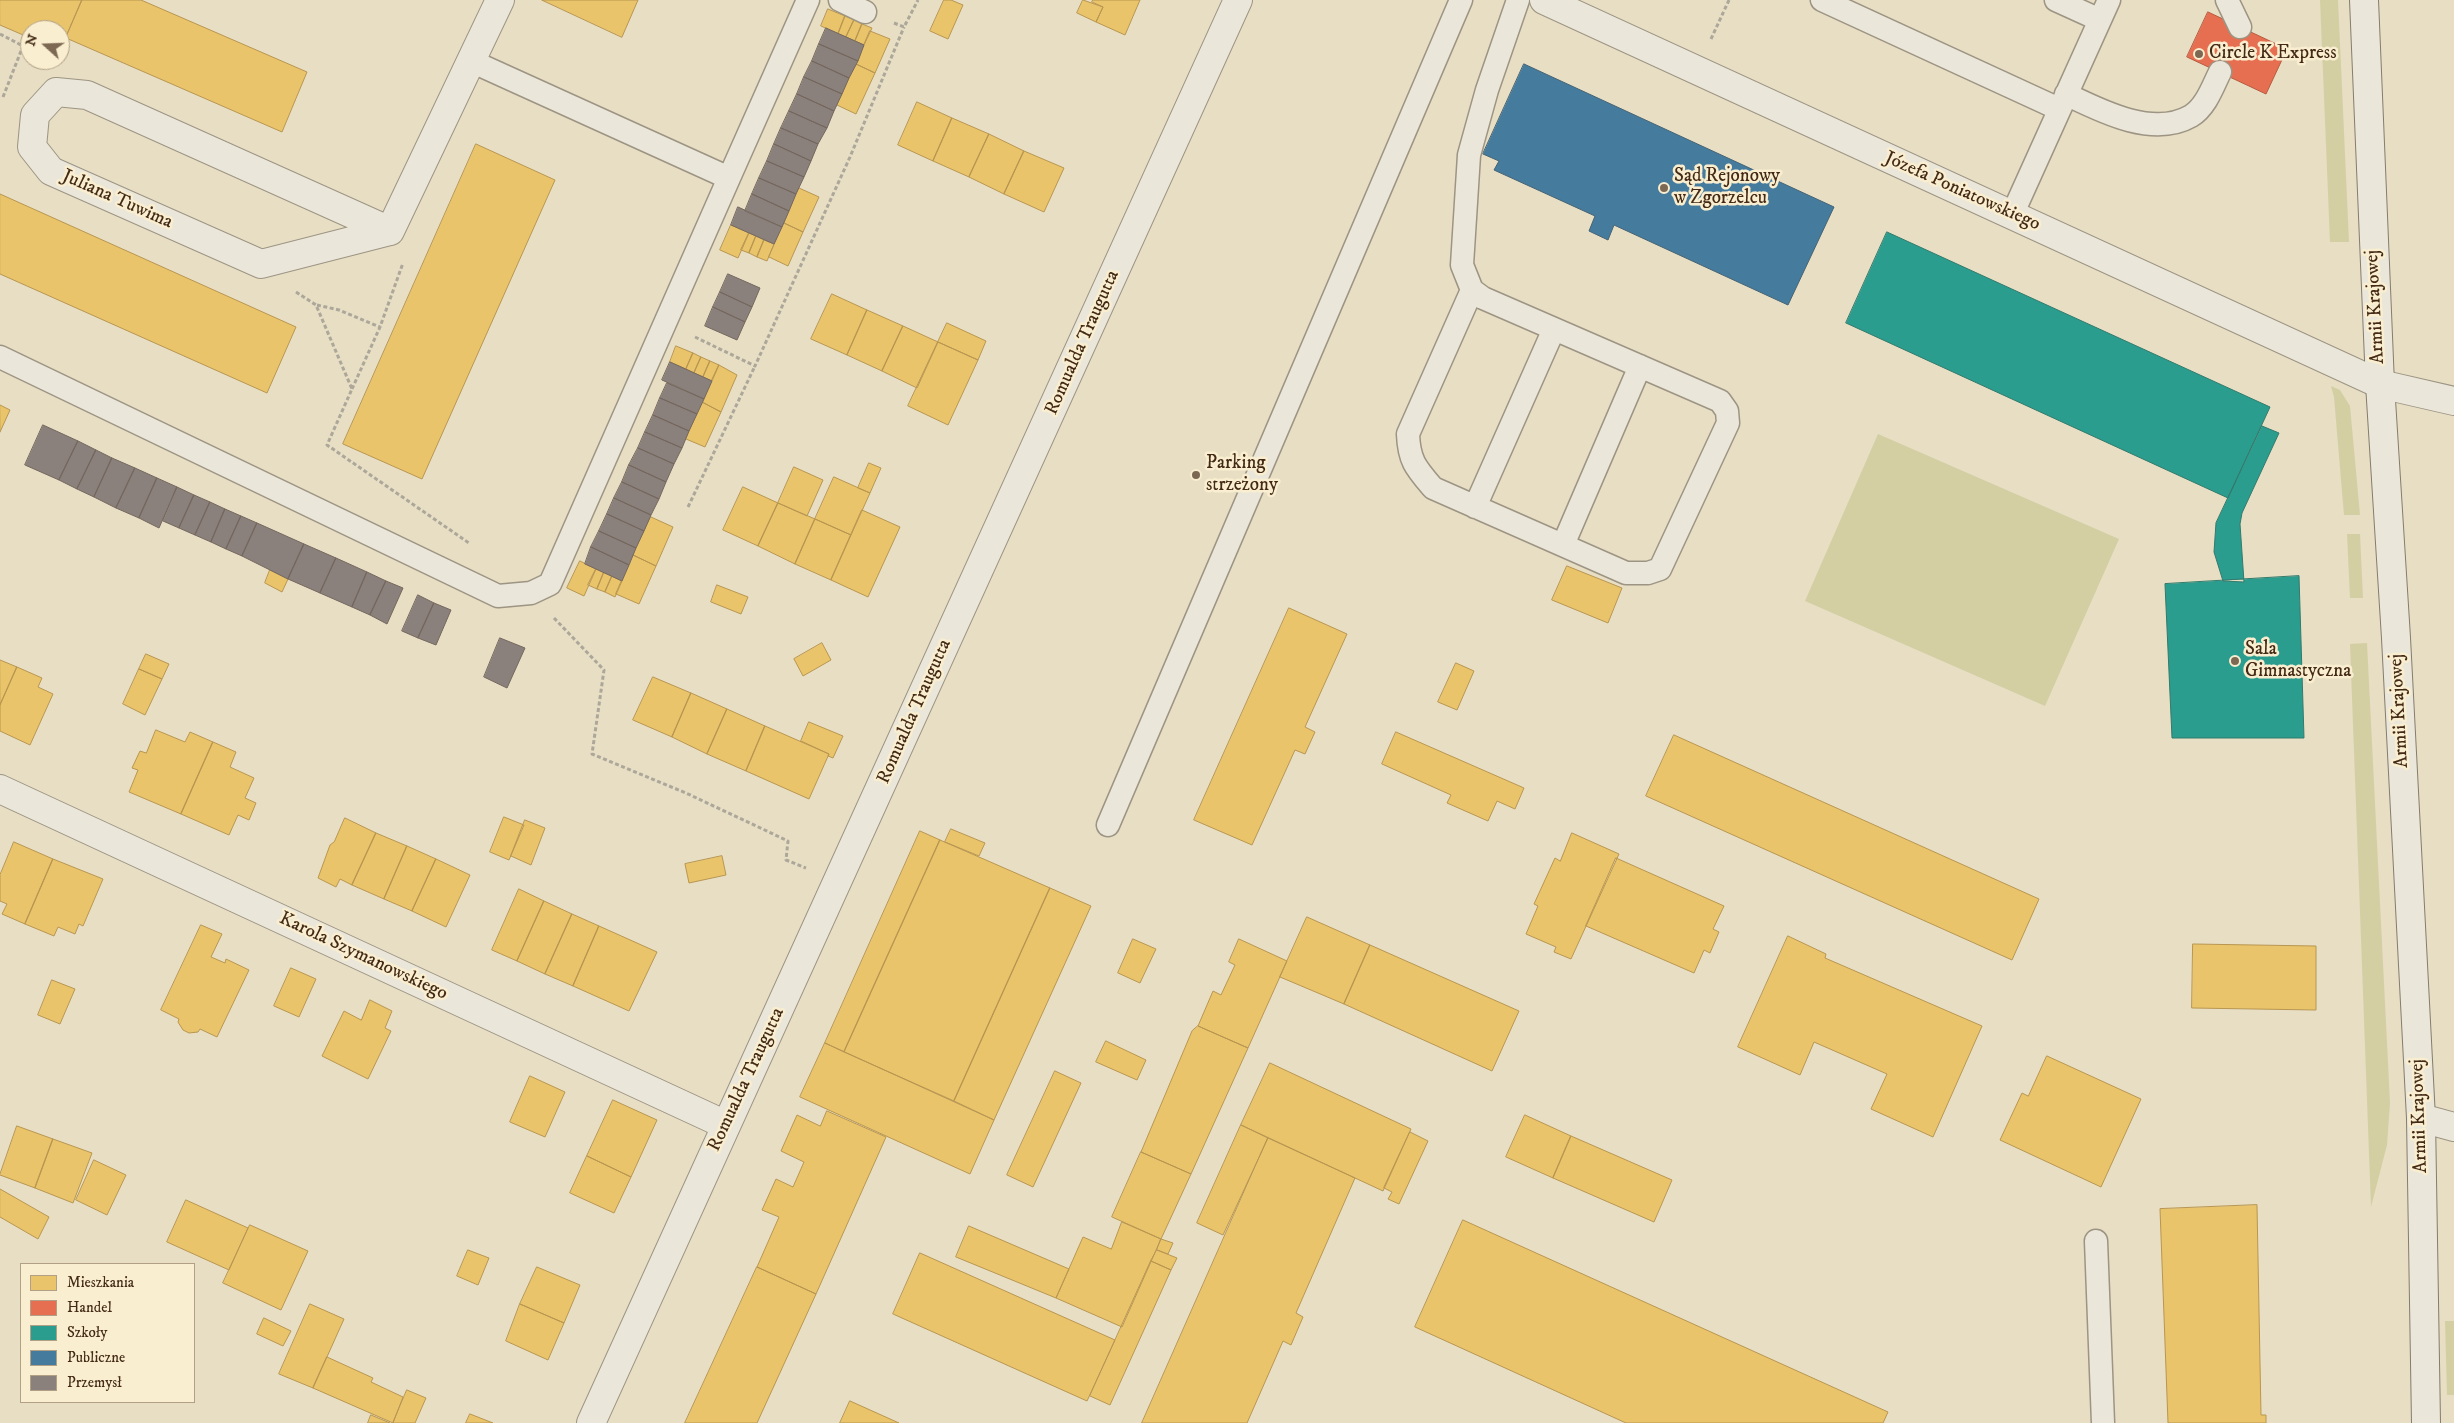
<!DOCTYPE html>
<html>
<head>
<meta charset="utf-8">
<style>
  body { margin:0 }
  #map { position:relative; width:2454px; height:1423px; overflow:hidden; background:#e7dec4; font-family:"IM FELL DW Pica",serif }
  canvas { display:block }
  .legend { position:absolute; left:20px; top:1263px; width:175px; height:140px; box-sizing:border-box; background:#f9eecf; border:1px solid #b1a085; margin:0; padding:6px 9px; list-style:none; font-size:15px; color:#442a16 }
  .legend li { display:flex; align-items:center; gap:10px; height:25px }
  .legend b { width:25px; border:1px solid #b1a085 }
  .north { position:absolute; left:20px; top:20px; width:50px; height:50px; box-sizing:border-box; background:#f9eecf; border:1px solid #b1a085; border-radius:50%; rotate:290deg; font-size:14px; font-weight:700; line-height:20px; text-align:center; color:#442a16 }
  .north::after { content:''; display:block; margin:auto; width:18px; height:22px; background:#7d6953; clip-path:polygon(50% 0,100% 100%,50% 72%,0 100%) }
</style>
</head>
<body>
<div id="map">
<canvas width="2454" height="1423"></canvas>
<ul class="legend">
<li><b style="height:14px;background:#e9c46a"></b>Mieszkania</li>
<li><b style="height:14px;background:#e76f51"></b>Handel</li>
<li><b style="height:14px;background:#2a9d8f"></b>Szkoły</li>
<li><b style="height:14px;background:#457b9d"></b>Publiczne</li>
<li><b style="height:14px;background:#8a817c"></b>Przemysł</li>
</ul>
<div class="north">N</div>
</div>
<script>
const ctx = document.querySelector('canvas').getContext('2d');
ctx.lineJoin = 'round';
function fillPath(path, color) {
  ctx.fillStyle = color;
  ctx.fill(path, 'evenodd');
}
function trace(path, color, width, dash) {
  ctx.strokeStyle = color;
  ctx.lineWidth = width;
  ctx.lineCap = dash ? 'butt' : 'round';
  ctx.setLineDash(dash || []);
  ctx.stroke(path);
}
function label(font, color, halo, rows, align = 'center') {
  ctx.font = font + ' "IM FELL DW Pica",serif';
  ctx.lineWidth = 5;
  ctx.setLineDash([]);
  ctx.textBaseline = 'middle';
  ctx.strokeStyle = halo;
  ctx.fillStyle = color;
  for (const [text, x, y, turn = 0] of rows) {
    ctx.save();
    ctx.translate(x, y);
    ctx.rotate((+turn || 0) * Math.PI / 180);
    ctx.textAlign = isNaN(turn) ? turn : align;
    if (halo) ctx.strokeText(text, 0, 0);
    ctx.fillText(text, 0, 0);
    ctx.restore();
  }
}
fillPath(new Path2D(`
  M2320,0H2338L2349,242H2330Z
  M2331,386L2340,390L2350,406L2360,515H2344L2334,397Z
  M1878,434L2119,539L2045,706L1805,601Z
  M2347,534H2360L2363,598H2350Z
  M2367,643L2390,1103L2387,1145L2371,1207L2350,644Z
  M2445,1321H2454V1395H2447Z`), '#d3cfa3');
const homes = new Path2D(`
  M0,0H82L60,50V30H30V38L0,25Z
  M82,0H141L307,72L282,132L66,38Z
  M542,0H638L622,37Z
  M944,0H951L963,5L948,39L930,31Z
  M1083,0L1103,7L1096,22L1077,13Z
  M1093,0H1140L1125,35L1096,22L1103,7L1092,2Z
  M828,9L845,16L838,34L821,26Z
  M845,16L854,20L846,37L838,34Z
  M854,20L862,24L855,41L846,37Z
  M862,24L872,28L864,45L855,41Z
  M870,31L890,39L875,73L856,64Z
  M856,64L875,73L856,114L837,105Z
  M917,102L952,118L933,161L898,145Z
  M952,118L989,134L969,177L933,161Z
  M989,134L1024,151L1004,194L969,177Z
  M476,144L555,180L422,479L343,444Z
  M1024,151L1064,168L1044,212L1004,194Z
  M799,188L819,197L803,232L784,223Z
  M0,194L296,327L267,393L0,274Z
  M784,223L803,232L788,266L769,257Z
  M731,225L749,233L738,258L720,250Z
  M749,233L756,236L749,253L741,250Z
  M756,236L764,240L757,257L749,253Z
  M764,240L774,244L767,261L757,257Z
  M832,294L867,310L847,355L811,339Z
  M867,310L903,326L882,371L847,355Z
  M947,323L986,341L978,360L938,342Z
  M903,326L938,342L917,388L882,371Z
  M938,342L978,360L948,425L908,406Z
  M676,346L693,353L686,369L670,362Z
  M693,353L701,357L694,373L686,369Z
  M701,357L710,361L703,377L694,373Z
  M710,361L719,365L712,381L703,377Z
  M719,365L737,375L721,412L702,402Z
  M702,402L721,412L705,447L686,439Z
  M0,405L10,410L0,432Z
  M869,463L881,468L870,493L858,488Z
  M794,467L823,480L807,516L778,503Z
  M834,477L870,493L851,535L815,519Z
  M743,487L778,503L758,546L723,530Z
  M778,503L815,519L795,564L758,546Z
  M862,510L900,527L868,597L831,580Z
  M651,517L673,527L656,566L633,555Z
  M815,519L851,535L831,580L795,564Z
  M633,555L656,566L639,604L616,594Z
  M580,561L596,569L584,596L567,588Z
  M1567,566L1622,588L1608,623L1552,600Z
  M596,569L604,572L597,589L588,585Z
  M270,570L288,579L282,592L265,583Z
  M604,572L612,576L605,592L597,589Z
  M612,576L622,581L615,597L605,592Z
  M717,585L748,597L741,614L711,602Z
  M1289,608L1347,634L1305,727L1315,732L1305,754L1295,750L1252,845L1194,820Z
  M822,643L831,660L803,676L794,659Z
  M146,654L169,664L162,679L139,669Z
  M0,660L17,667L0,705Z
  M1456,663L1474,671L1457,710L1438,702Z
  M17,667L42,678L38,687L53,694L30,745L0,731V705Z
  M139,669L162,679L145,715L123,704Z
  M653,677L691,693L672,737L633,720Z
  M691,693L727,709L707,754L672,737Z
  M727,709L765,726L746,771L707,754Z
  M809,722L843,736L833,758L828,756L829,754L801,741Z
  M765,726L829,754L809,799L746,771Z
  M156,730L185,742L190,732L213,742L181,814L129,792L138,770L132,768L140,751L146,753Z
  M1396,732L1524,788L1515,809L1497,801L1488,821L1447,803L1451,795L1382,764Z
  M1674,735L2039,899L2012,960L1646,796Z
  M213,742L236,752L230,767L254,778L245,798L256,803L249,820L238,815L229,835L181,814Z
  M504,817L524,825L509,860L490,852Z
  M345,818L376,833L352,885L340,879L336,887L318,878L330,845L334,842Z
  M525,820L545,828L531,865L511,856Z
  M951,829L985,843L979,856L945,842Z
  M920,831L940,840L844,1052L825,1043Z
  M376,833L407,846L384,899L352,885Z
  M1572,833L1619,854L1571,959L1554,952L1556,947L1526,934L1538,906L1534,904L1555,858L1560,861Z
  M940,840L1050,888L954,1101L844,1052Z
  M14,842L53,859L25,924L2,914L7,904L0,901V875Z
  M407,846L436,859L412,911L384,899Z
  M722,856L726,875L689,883L685,864Z
  M1616,858L1724,906L1713,929L1719,932L1710,953L1704,950L1694,973L1586,926Z
  M53,859L103,879L83,926L79,924L75,934L58,927L54,936L25,924Z
  M436,859L470,875L446,927L412,911Z
  M1050,888L1091,906L994,1120L954,1101Z
  M519,889L544,901L517,961L492,950Z
  M544,901L572,914L545,974L517,961Z
  M572,914L599,926L573,986L545,974Z
  M1307,917L1370,945L1344,1004L1280,977Z
  M201,925L222,934L211,957L225,963L226,959L249,970L217,1037L200,1029L198,1032L189,1033L183,1030L178,1022L179,1019L161,1010Z
  M599,926L657,952L629,1011L573,986Z
  M1788,936L1826,954L1825,958L1982,1026L1933,1137L1871,1109L1887,1074L1814,1042L1800,1075L1738,1047Z
  M1133,939L1156,949L1140,983L1118,973Z
  M1239,939L1287,961L1248,1048L1198,1026L1213,991L1221,995L1235,965L1229,962Z
  M2193,944L2316,946V1010L2192,1008Z
  M1370,945L1519,1011L1492,1071L1344,1004Z
  M291,968L316,979L299,1017L274,1006Z
  M52,980L75,989L60,1024L38,1015Z
  M370,1000L392,1011L385,1028L391,1031L368,1079L322,1056L344,1011L361,1020Z
  M1198,1026L1248,1048L1191,1174L1141,1152L1192,1031Z
  M1106,1041L1146,1060L1137,1080L1096,1062Z
  M825,1043L994,1120L970,1174L800,1097Z
  M2047,1056L2141,1099L2101,1187L2000,1140L2022,1093L2028,1096Z
  M1270,1063L1411,1129L1383,1191L1241,1125Z
  M1055,1071L1081,1083L1033,1187L1007,1175Z
  M530,1076L565,1092L545,1137L510,1122Z
  M613,1100L657,1120L631,1177L587,1156Z
  M827,1111L886,1137L816,1294L757,1267L779,1217L762,1210L776,1179L793,1187L804,1162L781,1151L797,1115L820,1126Z
  M1525,1115L1571,1136L1553,1178L1506,1157Z
  M1241,1125L1268,1138L1223,1235L1197,1223Z
  M17,1126L53,1139L35,1188L0,1175Z
  M1410,1132L1428,1141L1399,1204L1388,1199L1392,1192L1384,1188Z
  M1571,1136L1672,1180L1654,1222L1553,1178Z
  M1268,1138L1355,1178L1296,1313L1303,1317L1291,1345L1283,1341L1247,1423H1142Z
  M53,1139L92,1153L73,1203L35,1188Z
  M1141,1152L1191,1174L1161,1239L1112,1217Z
  M587,1156L631,1177L614,1213L570,1193Z
  M94,1160L126,1175L107,1215L76,1200Z
  M0,1189L49,1217L38,1239L0,1217Z
  M186,1200L248,1228L229,1270L167,1242Z
  M2257,1205L2261,1415H2266V1423H2168L2160,1209Z
  M1463,1220L1888,1412L1883,1423H1626L1415,1327Z
  M1122,1222L1161,1239L1122,1327L1056,1298L1083,1237L1111,1249Z
  M250,1225L308,1251L281,1310L223,1283Z
  M969,1226L1069,1269L1056,1298L956,1257Z
  M1161,1239L1173,1243L1168,1254L1157,1250Z
  M468,1250L489,1258L478,1285L457,1276Z
  M1157,1250L1177,1258L1171,1270L1151,1261Z
  M920,1253L1115,1340L1087,1401L893,1314Z
  M1151,1261L1171,1270L1110,1405L1090,1396Z
  M537,1267L580,1285L564,1323L520,1304Z
  M757,1267L816,1294L757,1423H685Z
  M310,1304L344,1319L313,1388L279,1374Z
  M520,1304L564,1323L548,1360L506,1341Z
  M264,1318L291,1331L283,1346L257,1334Z
  M327,1357L373,1378L371,1382L403,1397L393,1423L313,1388Z
  M407,1390L426,1398L415,1423H393Z
  M850,1401L899,1423H840Z
  M470,1414L493,1423H466Z
  M371,1415L390,1423H368Z`);
fillPath(homes, '#e9c46a');
trace(homes, '#b89651', 1);
const shops = new Path2D(`
  M2208,12L2287,49L2266,94L2187,57Z`);
fillPath(shops, '#e76f51');
trace(shops, '#b65a3f', 1);
const schools = new Path2D(`
  M1887,232L2270,407L2228,498L1846,323Z
  M2262,426L2279,433L2242,513L2240,524L2244,582L2223,581L2214,552L2216,523Z
  M2299,576L2304,738H2172L2165,584Z`);
fillPath(schools, '#2a9d8f');
trace(schools, '#327a6b', 1);
const public = new Path2D(`
  M1524,64L1834,207L1788,305L1614,225L1608,240L1589,231L1595,216L1494,170L1499,161L1483,154Z`);
fillPath(public, '#457b9d');
trace(public, '#456374', 1);
const industry = new Path2D(`
  M826,28L864,45L858,61L819,44Z
  M819,44L858,61L849,78L812,61Z
  M812,61L849,78L842,94L804,77Z
  M804,77L842,94L834,111L797,94Z
  M797,94L834,111L827,128L789,111Z
  M789,111L827,128L818,144L781,128Z
  M781,128L818,144L811,161L774,144Z
  M774,144L811,161L804,177L767,161Z
  M767,161L804,177L796,194L759,178Z
  M759,178L796,194L789,211L752,194Z
  M752,194L789,211L782,227L745,211Z
  M738,207L782,227L774,244L731,225Z
  M728,274L760,288L752,307L720,292Z
  M720,292L752,307L745,322L713,307Z
  M713,307L745,322L737,340L705,326Z
  M670,362L712,381L704,399L662,380Z
  M667,383L704,399L697,414L660,398Z
  M660,398L697,414L689,431L653,415Z
  M653,415L689,431L682,448L645,432Z
  M43,425L78,441L59,480L25,465Z
  M645,432L682,448L674,464L638,448Z
  M78,441L96,450L77,489L59,480Z
  M638,448L674,464L666,482L629,465Z
  M96,450L112,458L94,497L77,489Z
  M112,458L135,468L116,508L94,497Z
  M629,465L666,482L659,499L622,482Z
  M135,468L157,478L139,518L116,508Z
  M157,478L177,487L159,528L139,518Z
  M622,482L659,499L651,515L614,498Z
  M177,487L194,495L179,528L163,521Z
  M194,495L210,502L195,535L179,528Z
  M614,498L651,515L644,531L607,514Z
  M210,502L225,509L211,542L195,535Z
  M225,509L241,516L226,549L211,542Z
  M607,514L644,531L636,548L599,531Z
  M241,516L257,523L242,556L226,549Z
  M257,523L304,544L288,579L242,556Z
  M599,531L636,548L629,565L591,547Z
  M304,544L336,558L320,593L288,579Z
  M591,547L629,565L622,581L585,564Z
  M336,558L367,572L352,607L320,593Z
  M367,572L386,581L370,615L352,607Z
  M386,581L403,588L387,624L370,615Z
  M418,595L434,603L418,638L402,631Z
  M434,603L451,610L436,645L418,638Z
  M500,638L525,648L507,688L484,677Z`);
fillPath(industry, '#8a817c');
trace(industry, '#75675d', 1);
const service = new Path2D(`
  M840,0L865,12
  M1822,0L2059,109
  M2056,0L2100,20
  M2227,0L2240,27
  M2066,94C2101,111 2153,138 2191,116C2206,107 2213,86 2220,72
  M729,178L808,0
  M2012,215L2109,0
  M1472,290L1408,434C1409,461 1416,468 1433,488L1626,573H1648L1660,569L1728,423L1727,411L1720,401L1483,298L1472,290L1462,265L1469,155L1487,90L1518,0
  M0,357L498,596L531,593L550,584L729,178L471,61
  M1475,507L1554,329
  M1563,545L1640,366
  M1108,825L1461,0
  M2096,1241L2103,1423`);
const minor = new Path2D(`
  M1544,0L2380,384L2454,401
  M56,92L87,95L390,231L261,264L51,171L32,147L35,115Z
  M390,231L500,0
  M0,789L726,1125
  M2421,1118L2454,1127`);
const tertiary = new Path2D(`
  M591,1423L1238,0`);
const secondary = new Path2D(`
  M2364,0L2380,384L2396,638L2421,1118L2426,1423`);
trace(service, '#9d9483', 25);
trace(minor, '#9d9483', 30);
trace(tertiary, '#9d9483', 30);
trace(secondary, '#857c6d', 30);
trace(new Path2D(`
  M894,23L904,27L918,0
  M0,34L23,46L30,53
  M1711,39L1729,0
  M3,97L23,46
  M296,292L316,305L352,389L327,445L469,543
  M317,305L339,310L380,327
  M695,337L755,366L850,157L904,27
  M352,389L380,327L403,263
  M688,507L755,366
  M554,618L604,670L592,754L686,793L788,841L786,860L806,868`), '#ada79a', 3, [4, 2.5]);
trace(service, '#eae6d9', 22);
trace(minor, '#eae6d9', 28);
trace(tertiary, '#eae6d9', 28);
trace(secondary, '#eae6d9', 28);
for (const [x, y, r, color] of [
  [2199,54,5,"#7d6953"],
  [1664,188,5,"#7d6953"],
  [1196,475,5,"#7d6953"],
  [2235,661,5,"#7d6953"]
]) {
  const dot = new Path2D();
  dot.arc(x, y, r, 0, 2 * Math.PI);
  ctx.fillStyle = color;
  ctx.fill(dot);
  trace(dot, '#f9eecf', 2);
}
label('19px', '#442a16', '#f9eecf', [
  ["Circle K Express",2209,54],
  ["Sąd Rejonowy",1674,177],
  ["w Zgorzelcu",1674,199],
  ["Parking",1206,464],
  ["strzeżony",1206,486],
  ["Sala",2245,650],
  ["Gimnastyczna",2245,672]
], 'left');
label('19px', '#442a16', '#f9eecf', [
  ["Józefa Poniatowskiego",1962,192,24],
  ["Juliana Tuwima",117,200,24],
  ["Armii Krajowej",2376,307,-93],
  ["Romualda Traugutta",1083,343,-66],
  ["Armii Krajowej",2400,711,-93],
  ["Romualda Traugutta",915,712,-66],
  ["Karola Szymanowskiego",363,957,25],
  ["Romualda Traugutta",747,1080,-65],
  ["Armii Krajowej",2420,1116,-92]
]);
</script>
</body>
</html>
